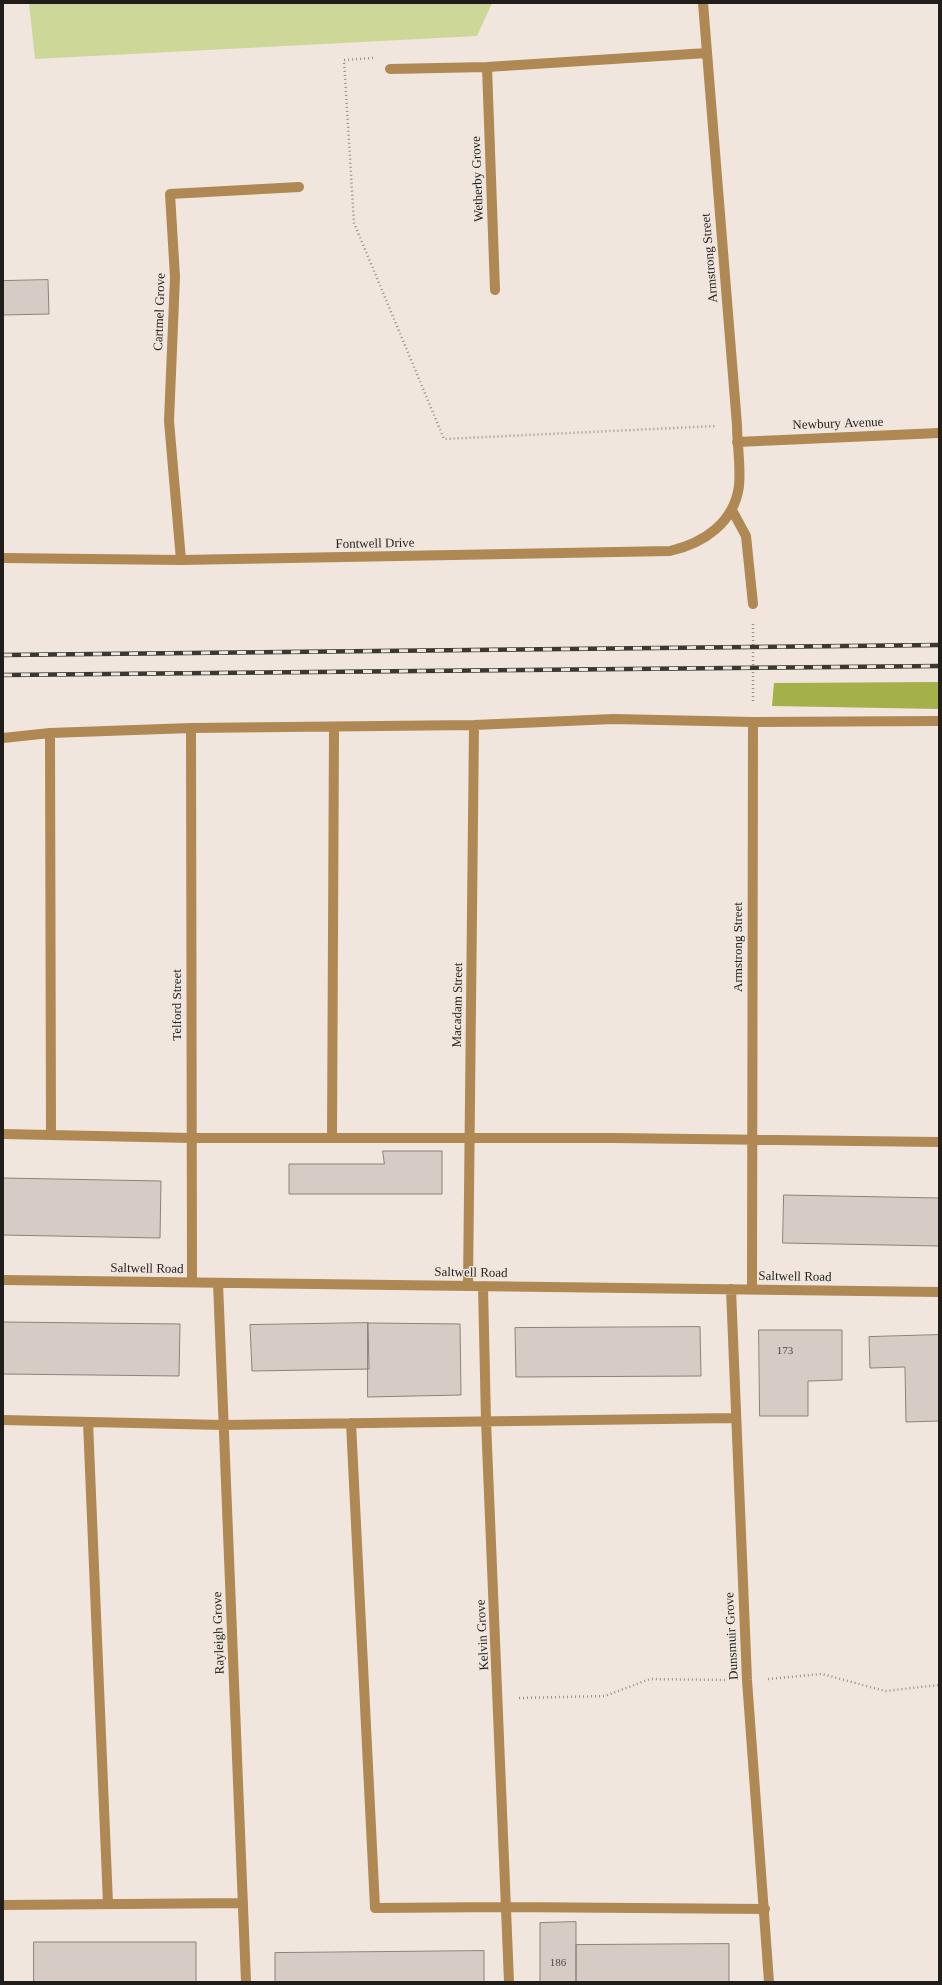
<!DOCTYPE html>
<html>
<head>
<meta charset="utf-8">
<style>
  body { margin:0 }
  #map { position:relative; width:942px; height:1985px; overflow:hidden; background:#f0e6de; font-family:"Times New Roman",serif }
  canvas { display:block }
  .frame { position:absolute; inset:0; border:4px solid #201d1a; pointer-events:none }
</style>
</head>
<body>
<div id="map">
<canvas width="942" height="1985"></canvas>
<div class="frame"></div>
</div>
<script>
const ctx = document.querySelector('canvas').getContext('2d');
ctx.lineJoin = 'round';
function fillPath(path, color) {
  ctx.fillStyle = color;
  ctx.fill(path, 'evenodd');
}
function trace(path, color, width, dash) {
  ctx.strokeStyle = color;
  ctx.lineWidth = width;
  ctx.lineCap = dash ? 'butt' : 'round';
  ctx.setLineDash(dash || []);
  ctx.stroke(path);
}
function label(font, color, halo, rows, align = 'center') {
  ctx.font = font + ' "Times New Roman",serif';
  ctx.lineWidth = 3;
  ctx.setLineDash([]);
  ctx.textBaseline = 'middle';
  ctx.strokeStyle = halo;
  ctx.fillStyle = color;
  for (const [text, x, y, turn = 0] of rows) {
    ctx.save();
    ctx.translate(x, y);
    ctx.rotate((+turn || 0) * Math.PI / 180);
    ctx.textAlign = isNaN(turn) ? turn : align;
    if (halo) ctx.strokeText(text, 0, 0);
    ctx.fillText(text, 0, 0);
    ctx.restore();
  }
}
fillPath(new Path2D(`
  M29,3H492L477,36L35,59Z`), '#cdd798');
fillPath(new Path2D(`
  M939,682V709L772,706L774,683Z`), '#a4b04a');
const building = new Path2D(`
  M48,280L49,314L3,315V281Z
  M383,1151H442V1194H289V1164H384Z
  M3,1178L161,1181L160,1238L3,1235Z
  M784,1195L939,1198V1246L783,1243Z
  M3,1322L180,1324L179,1376L3,1374Z
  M368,1323L369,1369L252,1371L250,1325Z
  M368,1323L460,1324L461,1395L368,1397Z
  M700,1327L701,1376L516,1377L515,1328Z
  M759,1330H842V1380L808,1381V1416H760Z
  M939,1335V1421L906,1422L905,1367L870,1368L869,1337Z
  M576,1922V1982H540V1923Z
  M34,1942H196V1982H34Z
  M729,1944V1982H576V1945Z
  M484,1951V1982H275V1953Z`);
fillPath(building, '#d6ccc5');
trace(building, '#8b827b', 1);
trace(new Path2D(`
  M373,58L344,60L354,223L444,439L716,426
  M753,624V701
  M768,1679L822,1674L885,1691L939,1685
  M519,1698L605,1696L650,1679L727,1680`), '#97908a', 2.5, [1, 3]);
trace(new Path2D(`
  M487,67L495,290
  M390,69L487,67L707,53
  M737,442L939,433
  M732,510L746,536L753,604
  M3,558L181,560L670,551C704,543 734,523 739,486C741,466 737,444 737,425L703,3
  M181,560L169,421L175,277L170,194L299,187
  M191,728L192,1282
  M50,733L51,1135
  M3,738L50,733L191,728L474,725L613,719L753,722L939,721
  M3,1134L191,1138H613L939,1142
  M332,1138L334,727
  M3,1280L939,1292
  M218,1283L246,1982
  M468,1286L474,725
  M483,1286L486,1421L509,1982
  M731,1289L747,1680L769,1982
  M752,1289L753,722
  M3,1420L223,1425L735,1418
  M88,1422L108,1904
  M351,1423L375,1908L505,1907L765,1909
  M3,1905L243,1903`), '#af8853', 10);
const rail = new Path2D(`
  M3,655L939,645
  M3,675L939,666`);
trace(rail, '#3b3733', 4.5);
trace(rail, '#f0e6de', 3, [9]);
label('11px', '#4e4945', null, [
  ["173",785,1351],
  ["186",558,1963]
]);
label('13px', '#201d1a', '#f0e6de', [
  ["Wetherby Grove",478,179,-92],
  ["Armstrong Street",710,258,-95],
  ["Cartmel Grove",160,312,-88],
  ["Newbury Avenue",838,424,-2],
  ["Fontwell Drive",375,544,-1],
  ["Armstrong Street",739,947,-90],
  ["Telford Street",178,1005,-90],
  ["Macadam Street",458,1005,-89],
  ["Saltwell Road",147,1269,1],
  ["Saltwell Road",471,1273,1],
  ["Saltwell Road",795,1277,1],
  ["Rayleigh Grove",219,1633,-92],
  ["Kelvin Grove",483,1635,-93],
  ["Dunsmuir Grove",732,1636,-93]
]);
</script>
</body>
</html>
